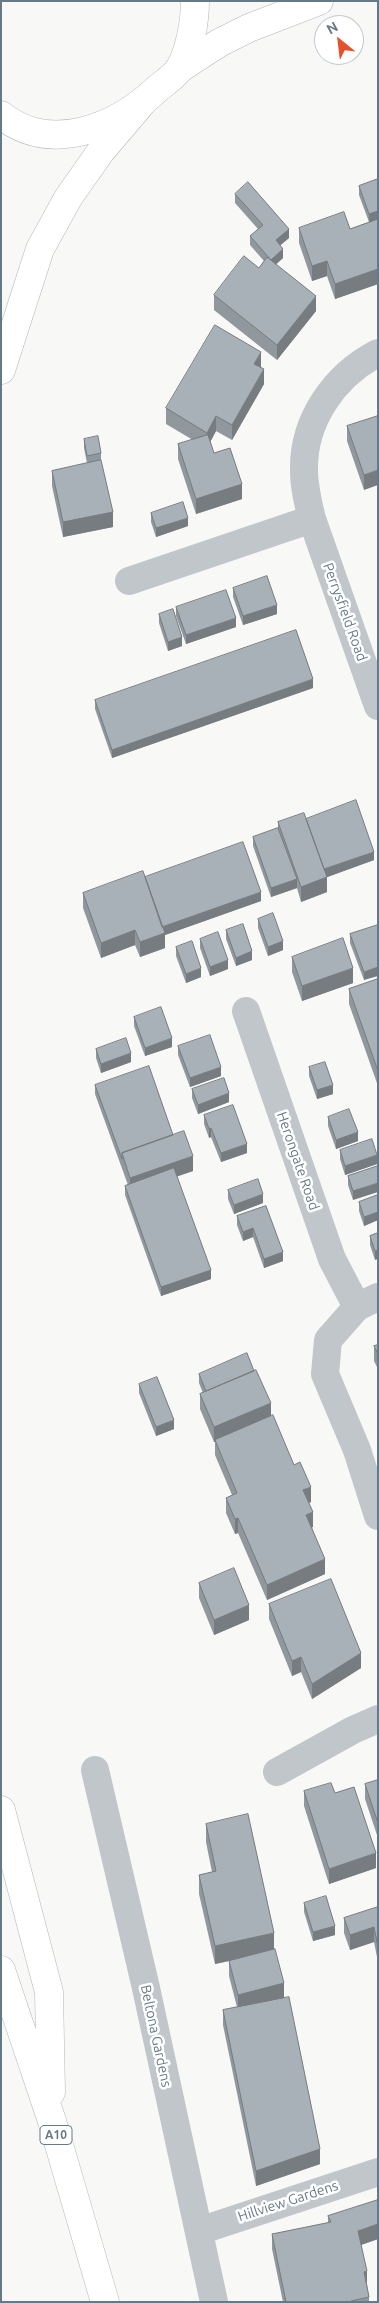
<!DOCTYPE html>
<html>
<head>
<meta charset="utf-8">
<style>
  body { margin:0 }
  #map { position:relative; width:379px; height:2303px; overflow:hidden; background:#f8f8f6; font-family:Ubuntu,sans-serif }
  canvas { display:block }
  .frame { position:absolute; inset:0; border:2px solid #677987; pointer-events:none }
  .north { position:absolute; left:314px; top:15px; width:50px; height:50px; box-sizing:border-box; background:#fff; border:1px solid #c2c9cf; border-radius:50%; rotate:331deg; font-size:14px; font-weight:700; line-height:20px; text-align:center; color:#677987 }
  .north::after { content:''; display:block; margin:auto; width:18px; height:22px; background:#e4512a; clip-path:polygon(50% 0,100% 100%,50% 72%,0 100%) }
</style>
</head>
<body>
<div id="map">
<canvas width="379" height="2303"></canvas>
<div class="frame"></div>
<div class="north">N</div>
</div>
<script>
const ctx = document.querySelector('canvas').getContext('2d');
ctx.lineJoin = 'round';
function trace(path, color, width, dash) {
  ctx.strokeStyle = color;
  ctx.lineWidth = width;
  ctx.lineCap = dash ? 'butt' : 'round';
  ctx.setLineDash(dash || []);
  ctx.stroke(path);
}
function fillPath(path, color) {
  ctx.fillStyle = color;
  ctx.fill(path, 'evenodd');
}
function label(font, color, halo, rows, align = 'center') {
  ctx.font = font + ' Ubuntu,sans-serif';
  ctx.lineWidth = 5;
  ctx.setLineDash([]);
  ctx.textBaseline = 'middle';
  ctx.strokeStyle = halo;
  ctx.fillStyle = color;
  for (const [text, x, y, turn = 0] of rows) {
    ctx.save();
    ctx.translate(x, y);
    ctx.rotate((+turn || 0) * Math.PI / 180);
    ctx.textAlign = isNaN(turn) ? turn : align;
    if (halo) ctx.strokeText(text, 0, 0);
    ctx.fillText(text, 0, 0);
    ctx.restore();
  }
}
const secondary = new Path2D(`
  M179,69L219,43L249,28L319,1`);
const primary = new Path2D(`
  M1,115C51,155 117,127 157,89C164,83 175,76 180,68C190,49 195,22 195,1`);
const highway = new Path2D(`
  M1,370L40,249L68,198L101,151L141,104
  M1,1810L49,1992L51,2092
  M1,1970L52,2121L105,2302`);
trace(secondary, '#b1b8bd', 29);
trace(primary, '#b3b8bc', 29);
trace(highway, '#b2b7bb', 29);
trace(new Path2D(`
  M378,353C335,375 303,420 304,470C304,487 308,503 312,519L378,706
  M129,581L312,519
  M246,1011L332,1259L357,1307
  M378,1297L357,1307L328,1340L325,1374L357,1450L378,1516
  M95,1770L146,1988L214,2302
  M277,1772L353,1730L378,1719
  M199,2231L378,2172`), '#c1c6ca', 28);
trace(secondary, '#fff', 28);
trace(primary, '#fff', 28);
trace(highway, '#fff', 28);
fillPath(new Path2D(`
  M378,179V284L335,299L327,276L312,281L299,243V228L350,229L369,222L359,195V186Z
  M235,194L289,238L280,245L283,258L276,264L316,311L277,360L214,310V295L259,268L264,261L250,245V236L258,229L235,203Z
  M261,367L264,384L232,440L216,431L210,442L214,453L242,499L196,514L178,459V444L193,440L166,424V408Z
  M378,416L364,490L347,441V426Z
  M84,439L101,453V460L113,527L63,537L52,486V471L87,463L84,448Z
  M151,513L188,526L156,537L151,522Z
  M233,588L277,614L243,625L233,597Z
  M176,607L236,627L186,644L176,616Z
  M159,614L182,646L168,651L159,623Z
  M313,688L112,758L95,709V700Z
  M306,819L374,860L327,877V892L301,902L297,888L271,897L253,846V837L278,828V822Z
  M145,877L261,901L165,935V948L140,957L135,945L101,958L83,908V893Z
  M258,919L283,950L268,956L258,928Z
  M378,925L364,980L350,943V934Z
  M226,930L252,960L236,966L226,939Z
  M200,939L228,969L210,976L200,948Z
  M176,947L201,977L186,983L176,956Z
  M292,957L353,983L302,1001L292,972Z
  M378,979V1086L349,1004V989Z
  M134,1017L172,1047L145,1056L134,1026Z
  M178,1046L221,1076L190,1087L178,1055Z
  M96,1049L131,1062L101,1073L96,1058Z
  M309,1067L333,1094L317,1099L309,1076Z
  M95,1085L173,1135L193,1171L177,1176L211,1279L161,1296L125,1195V1186L128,1185L95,1094Z
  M192,1089L229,1102L198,1114L192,1098Z
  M204,1115L247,1153L221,1162L211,1137L209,1138L204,1124Z
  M328,1117L358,1141L336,1149L328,1126Z
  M340,1150L377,1164L345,1175L340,1159Z
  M378,1166L353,1200L348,1185V1176Z
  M228,1190L263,1203L234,1214L228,1199Z
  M378,1195V1220L364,1226L359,1211V1202Z
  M266,1206L283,1261L264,1268L253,1237L243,1241L237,1225V1216Z
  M378,1233L375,1260L370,1245V1236Z
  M378,1345V1369L374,1361V1346Z
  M199,1374L271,1416L311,1502L309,1503L313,1527H312L325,1574L267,1600L238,1533L235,1534L226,1513V1498L232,1495L215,1455V1442H214L200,1409V1394L203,1393L199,1383Z
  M139,1384L174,1429L156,1436L139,1393Z
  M199,1583L249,1620L214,1635L199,1598Z
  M269,1604L361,1668L312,1699L301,1672L292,1676L269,1619Z
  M378,1780V1838L365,1799V1784Z
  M304,1791L335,1793L376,1868L329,1884L304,1806Z
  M206,1824L274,1949L284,1998L320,2164L256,2186L223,2025V2010L237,2007L229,1976V1961L215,1964L199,1894V1875L212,1872L206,1842Z
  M304,1903L335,1935L313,1941L304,1912Z
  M378,1907V1962L374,1942L350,1950L344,1933V1918Z
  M378,2200V2239L361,2245L369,2297V2302H283L272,2249V2234L328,2223V2216Z`), '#90989d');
fillPath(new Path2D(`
  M378,211V220L369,223V214Z
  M289,229V238L276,249V240Z
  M283,249V258L271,269V260Z
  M327,261V276L312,281V266Z
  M378,269V284L335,299V284Z
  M316,296V311L277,360V345Z
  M261,352V367L254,379V364Z
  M264,369V384L232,440V425Z
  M216,416V431L207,448V433Z
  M378,470V485L364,490V475Z
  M242,484V499L196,514V499Z
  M113,512V527L63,537V522Z
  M188,518V526L156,537V528Z
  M277,605V614L243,625V616Z
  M236,618V627L186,644V635Z
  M182,637V646L168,651V642Z
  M313,679V688L112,758V750Z
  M374,852V860L322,879V870Z
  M327,877V892L301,902V887Z
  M297,879V888L271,897V888Z
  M261,892V901L165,935V948L140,957V942L161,927Z
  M135,930V945L101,958V943Z
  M283,941V950L268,956V947Z
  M252,951V960L236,966V958Z
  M228,960V969L210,976V967Z
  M378,967V976L364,980V972Z
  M201,968V977L186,983V974Z
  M353,968V983L302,1001V986Z
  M172,1038V1047L145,1056V1048Z
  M131,1053V1062L101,1073V1064Z
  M221,1067V1076L190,1087V1078Z
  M333,1085V1094L317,1099V1090Z
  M229,1093V1102L198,1114V1105Z
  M211,1128V1137L209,1138V1129Z
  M358,1132V1141L336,1149V1140Z
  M247,1144V1153L221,1162V1153Z
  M377,1155V1164L345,1175V1166Z
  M193,1156V1171L130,1193V1178Z
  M378,1183V1192L353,1200V1191Z
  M263,1194V1203L234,1214V1205Z
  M378,1212V1220L364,1226V1217Z
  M253,1228V1237L243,1241V1232Z
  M378,1250V1259L375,1260V1251Z
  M283,1252V1261L264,1268V1259Z
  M211,1270V1279L161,1296V1287Z
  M271,1403V1418L215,1440V1442H214V1427Z
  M174,1420V1429L156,1436V1427Z
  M311,1487V1502L303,1505V1490Z
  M313,1512V1527L306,1530V1515Z
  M238,1518V1533L235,1534V1519Z
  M325,1559V1574L267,1600V1585Z
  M249,1605V1620L214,1635V1620Z
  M361,1653V1668L312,1699V1684Z
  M301,1657V1672L292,1676V1661Z
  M376,1853V1868L329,1884V1869Z
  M335,1926V1935L313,1941V1932Z
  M374,1927V1942L350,1950V1935Z
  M274,1933V1951L215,1964V1946Z
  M284,1983V1998L238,2010V1995Z
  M320,2149V2164L256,2186V2171Z
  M378,2224V2239L358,2246V2231Z
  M367,2271V2286L364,2272Z`), '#767c80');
const building = new Path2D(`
  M378,179V211L369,214L359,186Z
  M248,182L289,229L276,240L283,249L271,260L250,236L263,225L235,194Z
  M344,212L350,229L378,219V269L335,284L327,261L312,266L299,228Z
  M244,256L259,268L267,257L316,296L277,345L214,295Z
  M215,325L261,352L254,364L264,369L232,425L216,416L207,433L166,408Z
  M378,416V470L364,475L347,426Z
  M208,435L214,453L230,448L242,484L196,499L178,444Z
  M98,436L101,453L87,456L84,439Z
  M101,460L113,512L63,522L52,471Z
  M183,502L188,518L156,528L151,513Z
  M267,576L277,605L243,616L233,588Z
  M226,590L236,618L186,635L176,607Z
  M173,609L182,637L168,642L159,614Z
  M296,630L313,679L112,750L95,700Z
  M356,800L374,852L324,869L306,819Z
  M304,813L327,877L301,887L278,822Z
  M278,828L297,879L271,888L253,837Z
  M243,842L261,892L162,927L145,877Z
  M143,871L165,933L140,942L135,930L101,943L83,893Z
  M273,913L283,941L268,947L258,919Z
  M243,924L252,951L236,958L226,930Z
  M378,925V967L364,972L350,934Z
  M218,932L228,960L210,967L200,939Z
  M343,938L353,968L302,986L292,957Z
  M192,941L201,968L186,974L176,947Z
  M378,979V1071L349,989Z
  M161,1007L172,1038L145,1048L134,1017Z
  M210,1035L221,1067L190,1078L178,1046Z
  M126,1038L131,1053L101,1064L96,1049Z
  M325,1062L333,1085L317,1090L309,1067Z
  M149,1066L173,1135L122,1153V1159L95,1085Z
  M224,1078L229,1093L198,1105L192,1089Z
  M233,1105L247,1144L221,1153L211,1128L209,1129L204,1115Z
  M349,1109L358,1132L336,1140L328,1117Z
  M184,1131L193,1156L130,1178L122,1153Z
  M372,1139L377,1155L345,1166L340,1150Z
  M378,1166V1183L353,1191L348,1176Z
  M174,1168L211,1270L161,1287L125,1186Z
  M258,1179L263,1194L234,1205L228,1190Z
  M378,1195V1212L364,1217L359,1202Z
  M266,1206L283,1252L264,1259L253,1228L243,1232L237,1216Z
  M378,1233V1250L375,1251L370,1236Z
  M378,1345V1354L374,1346Z
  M247,1353L254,1371L206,1391L199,1374Z
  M256,1370L271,1403L214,1427L200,1394Z
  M157,1377L174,1420L156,1427L139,1384Z
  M273,1415L294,1465L300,1462L311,1487L303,1490L313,1512L306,1515L325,1559L267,1585L238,1518L235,1519L226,1498L237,1493L215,1440Z
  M234,1568L249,1605L214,1620L199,1583Z
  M331,1579L361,1653L312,1684L301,1657L292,1661L269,1604Z
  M378,1780V1823L365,1784Z
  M331,1783L335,1793L354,1787L376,1853L329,1869L304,1791Z
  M248,1814L274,1933L215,1946L199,1875L216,1871L206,1824Z
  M326,1896L335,1926L313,1932L304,1903Z
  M378,1907V1947L374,1927L350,1935L344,1918Z
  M275,1949L284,1983L238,1995L229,1961Z
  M289,1997L320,2149L256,2171L223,2010Z
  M378,2200V2224L358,2231L367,2271L364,2272L369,2297L351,2301V2302H286L272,2234L331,2222L328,2216Z`);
fillPath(building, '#a8b1b7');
trace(building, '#767c80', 1);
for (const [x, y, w] of [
  [56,2135,32]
]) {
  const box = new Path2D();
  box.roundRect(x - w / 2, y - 9.5, w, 19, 4);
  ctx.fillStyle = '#fff';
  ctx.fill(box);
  trace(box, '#677987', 1);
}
label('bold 12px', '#677987', null, [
  ["A10",56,2135]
]);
label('14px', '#677987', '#fff', [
  ["Perrysfield Road",345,612,70],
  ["Herongate Road",298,1161,71],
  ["Beltona Gardens",156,2036,78],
  ["Hillview Gardens",288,2201,-18]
]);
</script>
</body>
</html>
